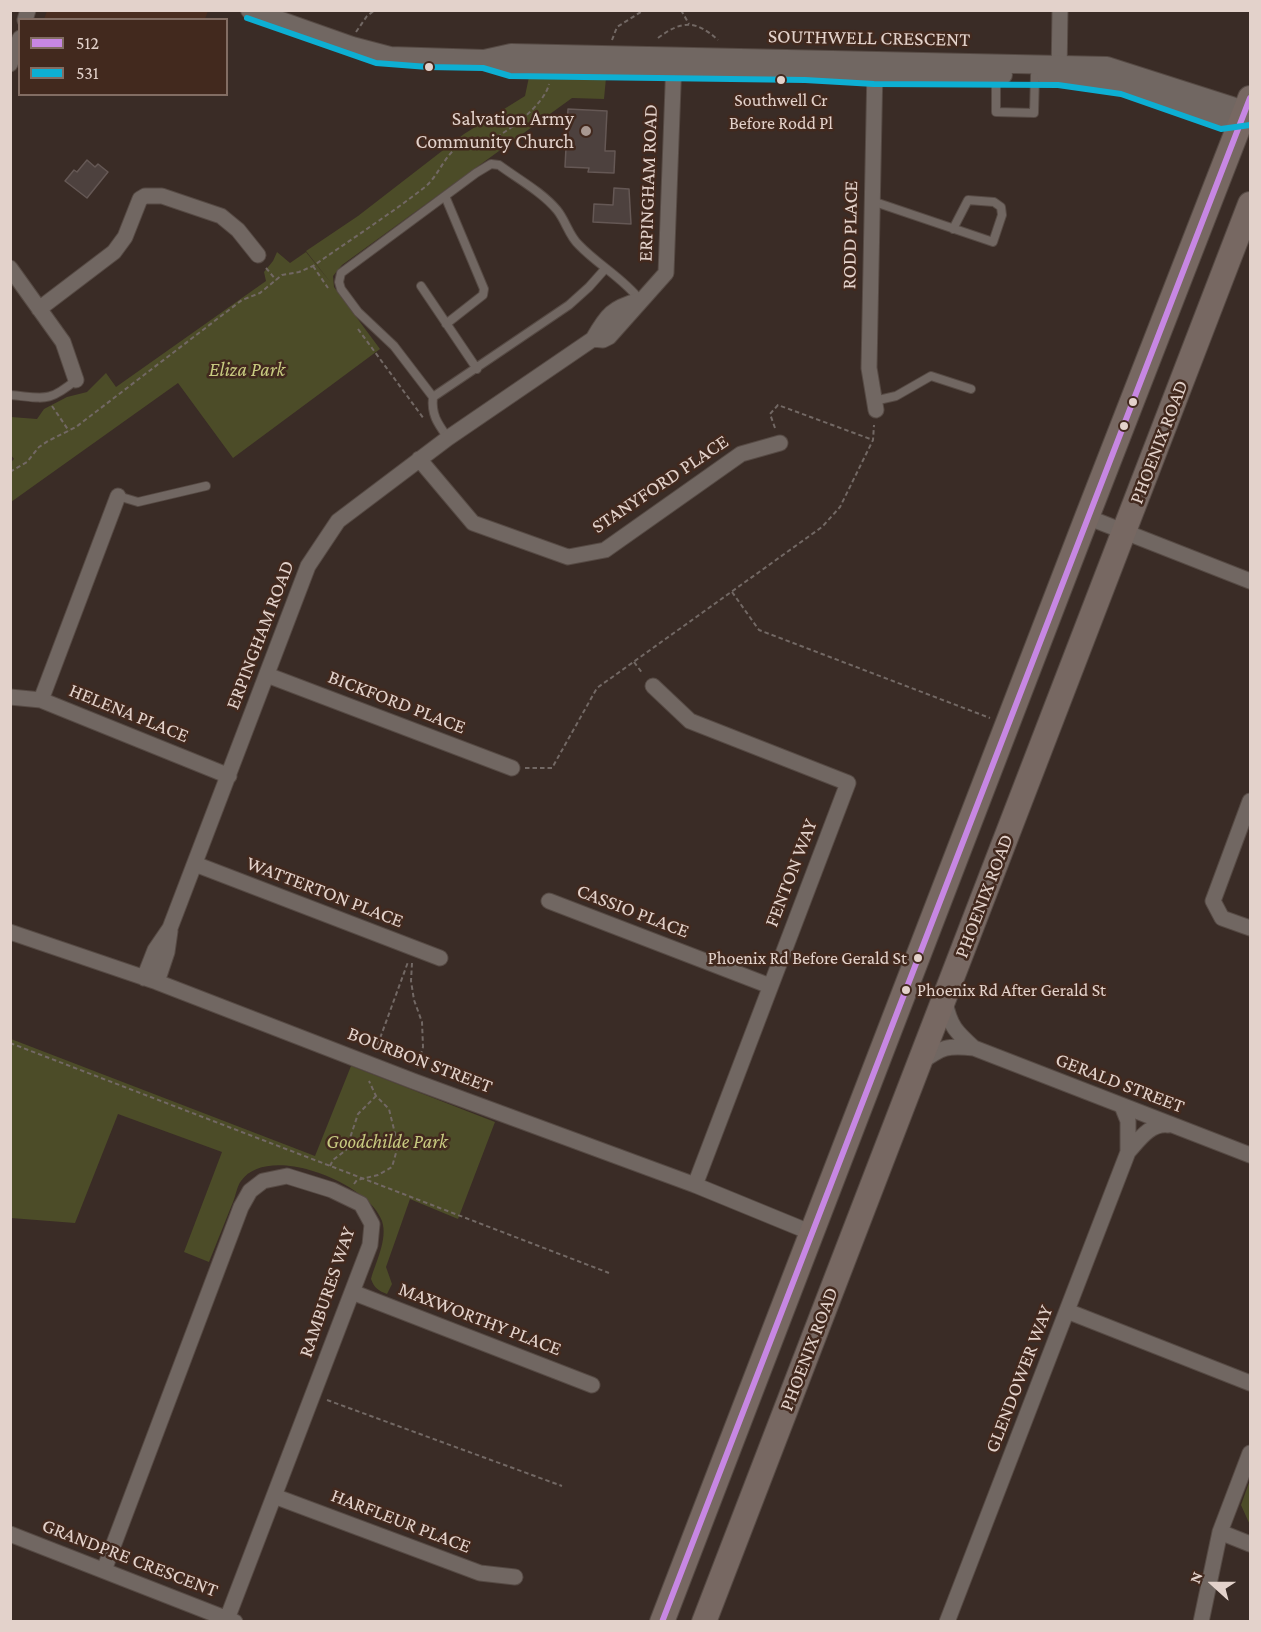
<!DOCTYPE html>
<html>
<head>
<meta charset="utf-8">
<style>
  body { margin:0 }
  #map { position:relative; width:1261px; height:1632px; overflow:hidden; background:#3a2c26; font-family:"Crimson Pro",serif }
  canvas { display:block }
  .frame { position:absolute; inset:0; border:12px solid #e3d2cb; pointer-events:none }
  .legend { position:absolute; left:18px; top:18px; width:210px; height:78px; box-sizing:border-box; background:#42291e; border:2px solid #826d63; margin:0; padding:8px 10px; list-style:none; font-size:18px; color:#e3d2cb }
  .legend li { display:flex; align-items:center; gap:12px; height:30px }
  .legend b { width:30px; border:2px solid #826d63 }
  .north { position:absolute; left:1183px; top:1554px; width:60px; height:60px; -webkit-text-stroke:4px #42291e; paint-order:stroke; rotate:291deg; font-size:16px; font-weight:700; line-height:24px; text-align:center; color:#e3d2cb }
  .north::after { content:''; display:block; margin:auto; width:21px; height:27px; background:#e3d2cb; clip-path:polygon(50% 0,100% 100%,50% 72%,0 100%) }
</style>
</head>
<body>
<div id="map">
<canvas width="1261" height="1632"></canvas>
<div class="frame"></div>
<ul class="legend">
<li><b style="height:8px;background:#c787e3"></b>512</li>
<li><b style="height:8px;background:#0dafd3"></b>531</li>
</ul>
<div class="north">N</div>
</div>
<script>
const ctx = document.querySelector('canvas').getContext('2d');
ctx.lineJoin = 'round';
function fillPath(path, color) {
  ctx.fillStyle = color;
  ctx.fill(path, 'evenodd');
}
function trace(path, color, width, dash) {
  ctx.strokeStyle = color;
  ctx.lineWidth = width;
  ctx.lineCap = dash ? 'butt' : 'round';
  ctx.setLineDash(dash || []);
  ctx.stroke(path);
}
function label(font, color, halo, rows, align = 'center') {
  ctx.font = font + ' "Crimson Pro",serif';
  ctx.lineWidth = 5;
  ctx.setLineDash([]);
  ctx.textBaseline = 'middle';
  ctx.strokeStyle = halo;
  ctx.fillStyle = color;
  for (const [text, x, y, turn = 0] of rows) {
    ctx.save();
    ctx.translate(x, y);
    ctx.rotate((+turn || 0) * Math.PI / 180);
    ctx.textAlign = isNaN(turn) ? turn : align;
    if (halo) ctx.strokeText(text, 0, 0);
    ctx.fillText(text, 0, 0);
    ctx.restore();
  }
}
fillPath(new Path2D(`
  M47,11V10L208,11L205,19H44Z`), '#4a2e21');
fillPath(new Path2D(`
  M529,77L606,78L604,99L572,98L342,265L333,276L334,287L380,349L233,458L178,383L11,502V462L14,459L11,455V417L37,419L44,409L67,397L87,392L106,373L116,387L266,281L264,272L273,261L277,252L290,263L306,252L331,283L306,251L358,216L464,134L525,96Z
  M11,1039L315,1156L351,1066L495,1122L458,1219L410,1199L386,1267L392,1284L387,1294C379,1291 374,1288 371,1279C376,1261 388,1239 382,1221C369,1183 268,1142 241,1181C237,1186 236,1195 233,1202C225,1222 217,1242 209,1262L184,1252L222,1152L118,1114L75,1223L11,1218Z
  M1250,1480V1525L1241,1505Z`), '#4c4c28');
const building = new Path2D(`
  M568,109L607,111L605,151H615L614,173L588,172L589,168L565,167Z
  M87,160L95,167L98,164L108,172L87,198L65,181L74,170L77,172Z
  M614,188L629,189L631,224L593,222L594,204L613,205Z`);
fillPath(building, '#4d413e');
trace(building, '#655855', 1.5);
const service = new Path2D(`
  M996,75V112L1034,113L1035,75
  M445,196L484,289L483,295L446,324
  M872,201L993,242L1002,215L1001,207L994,202L968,200L953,229
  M421,286L477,369
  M10,395C45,398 48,403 76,380
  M433,397L394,346L358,312L341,289L339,282L341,273L476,173L491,164L499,165C518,179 542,192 557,210C566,221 569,236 579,245C598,265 623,278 640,300
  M874,401L896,396L931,376L971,389
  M448,438C438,424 431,415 433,397L569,305L589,287L605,269
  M118,496L138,502L206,486`);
const minor = new Path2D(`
  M25,20L28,10
  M10,64L20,38
  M875,66L869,368L876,410
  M1059,76L1060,10
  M10,268L63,342L76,380
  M39,309L114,252L125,237L140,199L145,196H162L221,216L238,230L258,255
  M593,339L603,340L609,337L666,273L674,60
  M419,459L473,523L568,557L605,550L741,454L780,443
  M1087,517L1250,581
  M267,675L512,768
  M653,686L690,721L848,783L695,1185
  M10,697L41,700L229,776
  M41,700L118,496
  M1250,801L1213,901L1222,918L1250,928
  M195,864L440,958
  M549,901L770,986
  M10,932L157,982L413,1081L695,1185L812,1233
  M144,978L155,950L170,928L308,566L338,521L448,438L593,339C607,314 612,308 640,300
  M157,982L167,952L170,931
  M945,1002C950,1026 956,1032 974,1048
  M920,1063C942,1047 947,1045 974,1048L1250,1155
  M1128,1152C1139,1140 1150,1123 1168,1125
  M352,1292L592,1385
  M1067,1311L1250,1383
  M274,1496L480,1573L515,1577
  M1220,1532L1250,1544
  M10,1534L235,1622
  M104,1570L241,1207L250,1191L263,1181L287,1176L332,1190L361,1204L372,1224L370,1245L227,1619
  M947,1622L1128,1152V1121L1122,1106
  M1201,1622L1220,1532L1250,1453`);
const tertiary = new Path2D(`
  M250,10L352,46L390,56L484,59L511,53L1107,66L1232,106L1239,109L1250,123
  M486,60L510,67L805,71L874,75H1003
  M1046,76L1123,85L1223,120C1233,121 1240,115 1250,116`);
const primary = new Path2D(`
  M662,1622L1087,517L1250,98
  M704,1622L1250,204`);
trace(service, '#564a44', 10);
trace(minor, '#564a44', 17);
trace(tertiary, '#564a44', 20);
trace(primary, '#564a44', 26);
trace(new Path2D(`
  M681,10L689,24
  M356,32L367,16L375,10
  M658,38C682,20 696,20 718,40
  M612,40L617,27L644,10
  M313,266L328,288
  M266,268L276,280
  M358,329L424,419
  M52,406L69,431
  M775,428L770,414L778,405L873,440
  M10,472L27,462L39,447L48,441L76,427L242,300L260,293L282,275L299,272L313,266C350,240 389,215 425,187C438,176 443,159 456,148C463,143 474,145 482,143C502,138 545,105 549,84
  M732,592L759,630L990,718
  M634,662L643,674
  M525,768H552L597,688L822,527L840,507L873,440L874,425
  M412,963L411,981L414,1000L422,1022L423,1047L417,1068
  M10,1043L609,1273
  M375,1052L408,962
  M330,1166L333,1160L346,1150L358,1114L376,1096
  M354,1184L357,1180L378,1175L392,1167L398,1146L389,1109L376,1096L369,1081
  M327,1400L562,1486`), '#726864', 2, [4.5, 3]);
trace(service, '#716762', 8);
trace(minor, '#716762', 15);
trace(tertiary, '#716762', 18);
trace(primary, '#776862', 24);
trace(new Path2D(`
  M662,1622L1250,98`), '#c787e3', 6);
trace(new Path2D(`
  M247,18L376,63L428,67L483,68L510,76L805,80L874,84L1058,85L1121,94L1221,129L1250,125`), '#0dafd3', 6);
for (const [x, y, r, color] of [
  [429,67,5,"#e3d2cb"],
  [781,80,5,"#e3d2cb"],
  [586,131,6,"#a89891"],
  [1133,402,5,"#e3d2cb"],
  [1124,426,5,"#e3d2cb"],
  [918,958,5,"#e3d2cb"],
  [906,990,5,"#e3d2cb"]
]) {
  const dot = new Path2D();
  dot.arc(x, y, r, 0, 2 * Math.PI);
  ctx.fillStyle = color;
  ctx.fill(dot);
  trace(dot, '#42291e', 2);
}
label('18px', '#e3d2cb', '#42291e', [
  ["Southwell Cr",781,100],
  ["Before Rodd Pl",781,123],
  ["Phoenix Rd Before Gerald St",907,958,"right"],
  ["Phoenix Rd After Gerald St",917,990,"left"]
]);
label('20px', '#e3d2cb', '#42291e', [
  ["SOUTHWELL CRESCENT",869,38,1],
  ["ERPINGHAM ROAD",648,183,-88],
  ["RODD PLACE",850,235,-89],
  ["PHOENIX ROAD",1159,442,-69],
  ["STANYFORD PLACE",660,484,-34],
  ["ERPINGHAM ROAD",260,635,-69],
  ["BICKFORD PLACE",397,702,21],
  ["HELENA PLACE",129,713,22],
  ["FENTON WAY",791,873,-69],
  ["WATTERTON PLACE",325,892,21],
  ["PHOENIX ROAD",984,896,-69],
  ["CASSIO PLACE",633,911,21],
  ["BOURBON STREET",420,1060,21],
  ["GERALD STREET",1120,1083,21],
  ["RAMBURES WAY",327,1292,-71],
  ["MAXWORTHY PLACE",480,1319,21],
  ["PHOENIX ROAD",809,1349,-69],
  ["GLENDOWER WAY",1019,1379,-69],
  ["HARFLEUR PLACE",401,1521,21],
  ["GRANDPRE CRESCENT",130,1558,21]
]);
label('20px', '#e3d2cb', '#42291e', [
  ["Salvation Army",574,119],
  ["Community Church",574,142]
], 'right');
label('italic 20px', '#c7ca80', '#42291e', [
  ["Eliza Park",247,370],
  ["Goodchilde Park",387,1142]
]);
</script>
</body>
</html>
